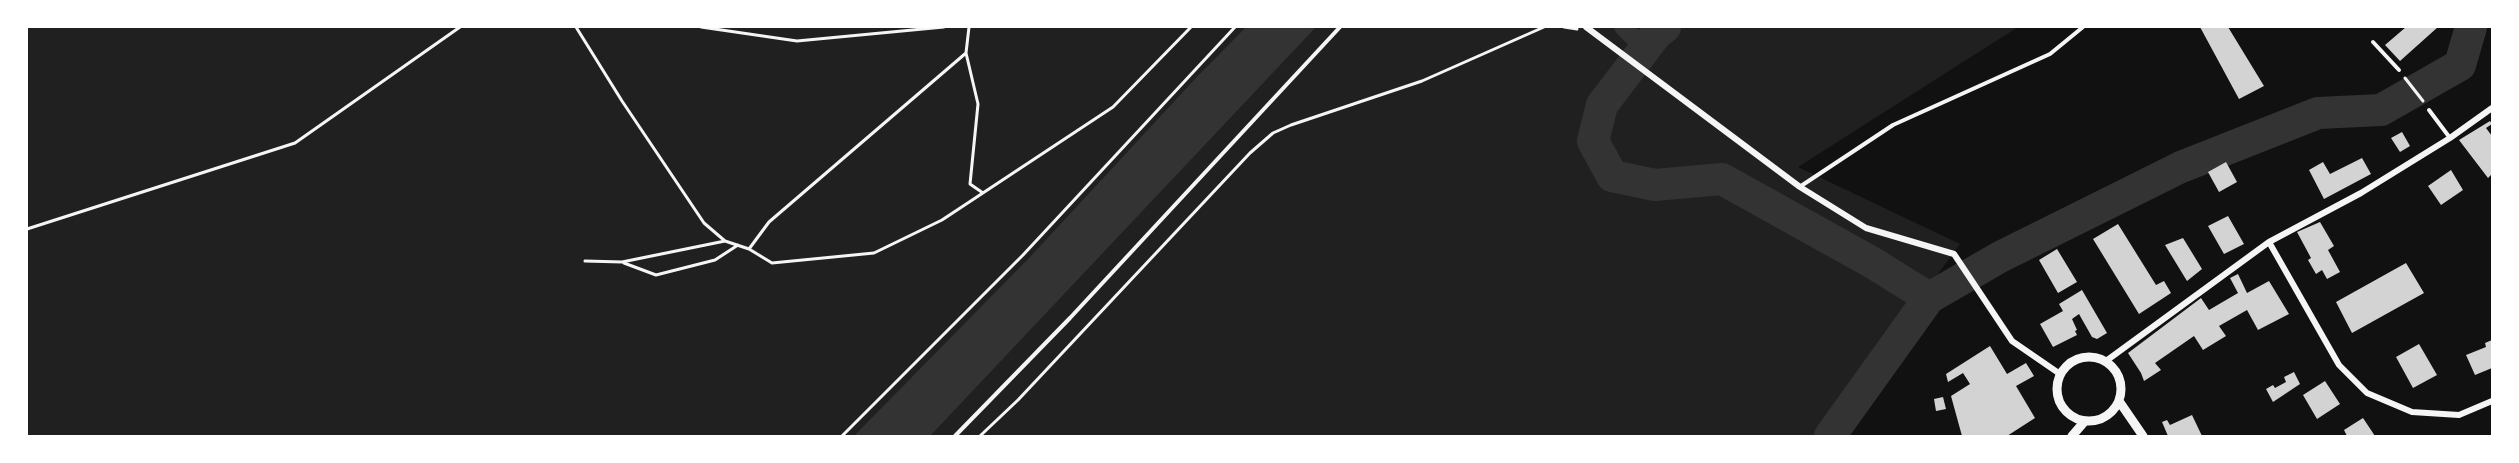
<!DOCTYPE html>
<html>
<head>
<meta charset="utf-8">
<style>
  body { margin:0 }
  #map { position:relative; width:2519px; height:463px; overflow:hidden; background:#111; font-family:Poppins,sans-serif }
  canvas { display:block }
  .frame { position:absolute; inset:0; border:28px solid #fff; pointer-events:none }
</style>
</head>
<body>
<div id="map">
<canvas width="2519" height="463"></canvas>
<div class="frame"></div>
</div>
<script>
const ctx = document.querySelector('canvas').getContext('2d');
ctx.lineJoin = 'round';
function fillPath(path, color) {
  ctx.fillStyle = color;
  ctx.fill(path, 'evenodd');
}
function trace(path, color, width, dash) {
  ctx.strokeStyle = color;
  ctx.lineWidth = width;
  ctx.lineCap = dash ? 'butt' : 'round';
  ctx.setLineDash(dash || []);
  ctx.stroke(path);
}
fillPath(new Path2D(`
  M27,27H2018L1798,167L1960,244L1819,436H27Z`), '#202020');
fillPath(new Path2D(`
  M1246,27H1316L930,436H854L1030,257L1195,79Z`), '#333');
trace(new Path2D(`
  M1623,27L1645,49`), '#333', 18);
trace(new Path2D(`
  M1665,27L1656,34L1602,105L1593,141L1612,176L1655,185L1722,179L1873,263L1929,298L1830,436
  M1929,298L2000,257L2181,167L2318,113L2381,110L2460,65L2471,27`), '#333', 32);
fillPath(new Path2D(`
  M2200,27H2228L2264,86L2239,99Z
  M2406,27H2438L2400,61L2385,45Z
  M2490,121L2492,124L2486,128L2492,136V174L2488,178L2459,140Z
  M2402,132L2410,146L2400,152L2391,138Z
  M2362,158L2371,174L2324,199L2309,170L2323,162L2330,174Z
  M2226,162L2237,182L2219,192L2208,172Z
  M2451,170L2463,190L2441,205L2428,186Z
  M2228,216L2244,244L2224,254L2208,226Z
  M2320,222L2334,246L2328,250L2340,272L2327,279L2322,270L2316,274L2308,260L2311,258L2297,232Z
  M2118,224L2156,285L2164,281L2171,293L2139,314L2093,239Z
  M2183,238L2202,269L2187,281L2165,245Z
  M2057,249L2077,282L2058,293L2039,260Z
  M2406,263L2424,293L2352,333L2336,302Z
  M2238,274L2247,293L2269,281L2289,314L2258,330L2247,310L2219,326L2226,336L2203,350L2194,336L2155,363L2161,370L2144,381L2141,373L2128,353L2201,298L2209,310L2238,293L2230,278Z
  M2082,290L2107,333L2097,339L2092,337L2079,314L2072,319L2077,330L2075,331L2077,335L2053,347L2040,324L2063,311L2059,304Z
  M2492,340V368L2475,375L2466,355L2486,347L2485,343Z
  M2419,344L2437,375L2413,388L2396,357Z
  M1990,346L2007,374L2026,363L2034,376L2016,386L2035,418L2007,436H1962L1951,396L1970,384L1963,373L1948,382L1946,374Z
  M2294,372L2300,384L2273,402L2266,389L2273,385L2275,388L2286,382L2284,377Z
  M2325,381L2340,404L2317,419L2303,395Z
  M1943,397L1946,409L1936,411L1934,399Z
  M2192,415L2202,436H2168L2162,422L2167,420L2170,425Z
  M2363,418L2375,436H2347L2344,430Z`), '#d3d3d3');
trace(new Path2D(`
  M576,27L622,101L704,223L725,241
  M701,27L797,41L944,27
  M969,27L966,53L978,104L970,184L983,193
  M1564,27L1577,29
  M966,53L769,222L749,249L772,263L874,253L942,220L1113,107L1191,27
  M2405,78L2423,101
  M27,229L295,143L460,27
  M585,261L622,262L725,241L749,249
  M624,263L656,275L715,260L738,245
  M842,436L1023,255L1235,27
  M980,436L1018,400L1250,153L1273,133L1291,125L1422,81L1544,27`), '#f5f5f5', 3);
trace(new Path2D(`
  M2373,42L2399,70
  M2429,110L2450,138
  M1801,186L1893,125L2050,54L2083,27
  M955,436L1070,318L1340,27`), '#f5f5f5', 4);
trace(new Path2D(`
  M1586,27L1800,187L1866,228L1954,254L2012,341L2060,374
  M2269,242L2339,365L2367,393L2412,412L2459,415L2492,401
  M2106,361L2269,242L2361,193L2450,138L2492,108`), '#f5f5f5', 6);
trace(new Path2D(`
  M2057 389a32 32 0 1 1 64 0a32 32 0 1 1-64 0Z
  M2119,401L2143,436
  M2072,436L2085,421`), '#f5f5f5', 9);
</script>
</body>
</html>
